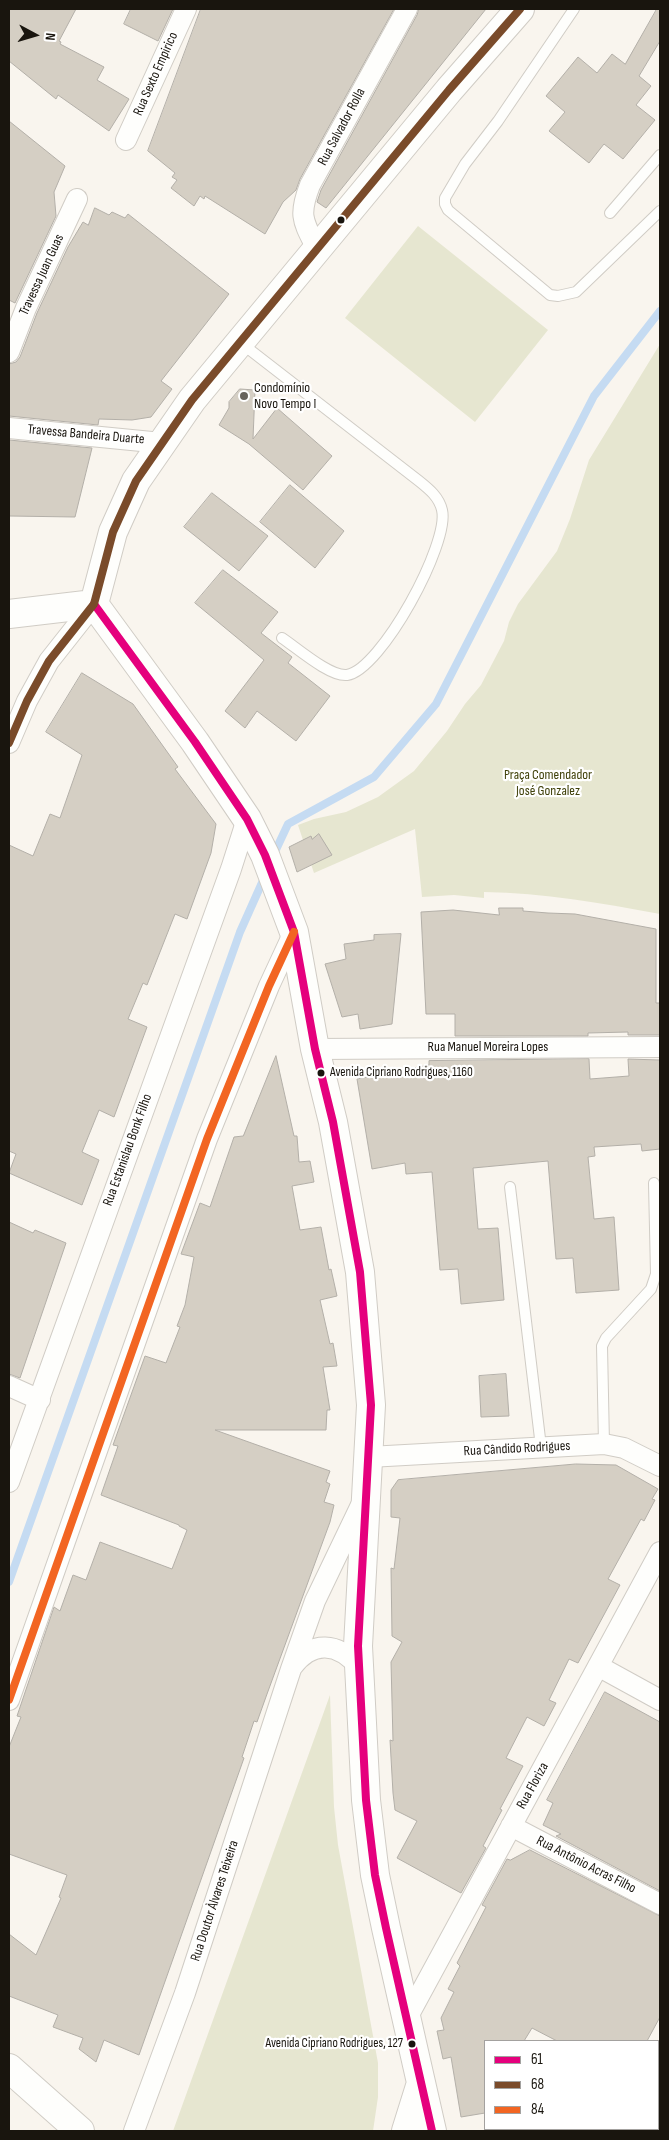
<!DOCTYPE html>
<html>
<head>
<meta charset="utf-8">
<style>
  body { margin:0 }
  #map { position:relative; width:669px; height:2140px; overflow:hidden; background:#f9f5ee; font-family:"Sofia Sans Condensed",sans-serif }
  canvas { display:block }
  .frame { position:absolute; inset:0; border:10px solid #19150e; pointer-events:none }
  .legend { position:absolute; left:484px; top:2040px; width:175px; height:90px; box-sizing:border-box; background:#fff; border:1px solid #a3a19f; margin:0; padding:6px 9px; list-style:none; font-size:15px; color:#19150e }
  .legend li { display:flex; align-items:center; gap:10px; height:25px }
  .legend b { width:25px; border:1px solid #a3a19f }
  .north { position:absolute; left:10px; top:10px; width:50px; height:50px; -webkit-text-stroke:4px #fff; paint-order:stroke; rotate:96deg; font-size:14px; font-weight:700; line-height:20px; text-align:center; color:#19150e }
  .north::after { content:''; display:block; margin:auto; width:18px; height:22px; background:#19150e; clip-path:polygon(50% 0,100% 100%,50% 72%,0 100%) }
</style>
</head>
<body>
<div id="map">
<canvas width="669" height="2140"></canvas>
<div class="frame"></div>
<ul class="legend">
<li><b style="height:6px;background:#e5007d"></b>61</li>
<li><b style="height:6px;background:#7a4b2a"></b>68</li>
<li><b style="height:6px;background:#f26522"></b>84</li>
</ul>
<div class="north">N</div>
</div>
<script>
const ctx = document.querySelector('canvas').getContext('2d');
ctx.lineJoin = 'round';
function fillPath(path, color) {
  ctx.fillStyle = color;
  ctx.fill(path, 'evenodd');
}
function trace(path, color, width, dash) {
  ctx.strokeStyle = color;
  ctx.lineWidth = width;
  ctx.lineCap = dash ? 'butt' : 'round';
  ctx.setLineDash(dash || []);
  ctx.stroke(path);
}
function label(font, color, halo, rows, align = 'center') {
  ctx.font = font + ' "Sofia Sans Condensed",sans-serif';
  ctx.lineWidth = 4.5;
  ctx.setLineDash([]);
  ctx.textBaseline = 'middle';
  ctx.strokeStyle = halo;
  ctx.fillStyle = color;
  for (const [text, x, y, turn = 0] of rows) {
    ctx.save();
    ctx.translate(x, y);
    ctx.rotate((+turn || 0) * Math.PI / 180);
    ctx.textAlign = isNaN(turn) ? turn : align;
    if (halo) ctx.strokeText(text, 0, 0);
    ctx.fillText(text, 0, 0);
    ctx.restore();
  }
}
fillPath(new Path2D(`
  M418,226L548,330L475,422L345,318Z
  M660,344V914C601,903 544,893 484,892V898L454,895L422,897L415,829L314,873L298,825L314,819L346,812L378,797L414,771L447,731L465,704L481,685L504,641L509,622L518,604L557,551L570,519L589,460Z
  M330,1695L334,1807L338,1845L378,2063V2097L373,2131H173Z`), '#e6e6d0');
trace(new Path2D(`
  M273,856L288,824L374,777L436,704L594,396L660,311
  M9,1582L240,932L265,876`), '#c5dbf2', 8);
const building = new Path2D(`
  M9,9H76L59,41L61,42L60,44L104,67L97,80L129,99L109,131L58,95L56,99L9,61Z
  M131,9H173L158,41L124,24Z
  M201,9H394L300,179L296,190L283,202L265,234L205,196L204,199L200,196L194,206L171,188L177,180L172,177L175,173L148,151Z
  M419,9H486L326,208L317,202L321,190L417,15Z
  M657,9H660V41L639,76L651,86L636,105L655,120L623,159L604,144L589,163L549,131L565,112L546,96L578,57L597,73L612,54L625,64Z
  M9,121L65,166L54,192L56,216L15,303L9,300Z
  M95,208L109,215L112,212L125,218L128,214L229,294L161,381L172,389L151,417L132,420L99,419L98,425L9,416V364L16,362L20,357L37,313L68,247L83,222L88,225Z
  M240,389L255,390L253,439L277,408L332,456L303,490L249,444L219,425L229,408V402Z
  M9,440L92,448L75,517L9,516Z
  M290,485L344,531L315,568L260,522Z
  M212,493L268,536L239,571L184,527Z
  M223,570L278,612L261,633L292,657L288,663L330,696L296,741L257,711L245,728L225,711L264,660L195,603Z
  M82,673L133,704L178,767L175,769L216,824L211,853L187,919L175,914L147,985L143,983L128,1019L147,1027L114,1117L99,1110L82,1152L99,1160L82,1205L9,1173L16,1154L9,1151V845L33,856L50,814L60,818L82,755L46,732Z
  M319,834L332,855L297,872L289,847L311,836L312,839Z
  M499,908H523V911L548,913L575,914L656,929V1003H660V1035H628V1032L588,1033V1036H455V1014H426L421,912L453,910L499,915Z
  M401,934L392,1024L360,1029L358,1014L342,1017L325,964L346,959L344,944L374,940V935Z
  M276,1056L294,1136H297L299,1162L310,1161L314,1182L292,1186L300,1230L321,1227L329,1270L331,1269L337,1296L320,1300L330,1344L333,1343L337,1366L323,1367L330,1410H327L326,1430H215L330,1471L326,1482L330,1484L324,1502L334,1505L330,1522L267,1694L257,1722L254,1721L242,1757L244,1758L139,2055L104,2040L96,2062L79,2049L83,2038L53,2027L58,2015L9,1996V1934L36,1955L61,1898L59,1897L67,1875L9,1854V1747L21,1717L17,1716L54,1607L60,1611L73,1575L86,1580L100,1542L172,1569L187,1530L179,1526V1525L101,1495L118,1446L113,1445L145,1356L166,1363L180,1327L177,1326L185,1305L194,1257L181,1254L200,1203L210,1207L234,1137L243,1136Z
  M589,1059L590,1079L629,1076L628,1059L660,1060V1149L642,1151L641,1144L594,1147L595,1156L588,1157L594,1219L614,1217L619,1290L576,1293L573,1258L556,1259L548,1161L473,1168L478,1229L498,1228L504,1300L461,1304L458,1269L440,1270L432,1172L406,1174L405,1163L372,1169L357,1079L429,1065V1061Z
  M9,1222L33,1233L35,1230L66,1243L20,1378L9,1374Z
  M506,1374L509,1416L481,1417L479,1376Z
  M576,1464L616,1465L658,1489L652,1499L655,1500L644,1521L641,1519L608,1579L620,1585L578,1663L569,1659L549,1700L556,1703L544,1726L527,1717L506,1758L523,1766L500,1809L502,1810L483,1846L486,1848L461,1893L397,1858L417,1821L395,1810L393,1793L390,1740L393,1741L391,1662L402,1642L392,1636L391,1568L394,1569L400,1518L391,1517V1490L398,1480Z
  M605,1692L660,1722V1891L556,1836L561,1834L543,1825L553,1803L547,1800Z
  M530,1850L660,1916V2017L647,2041H557L532,2028L524,2041H485V2113L461,2117L451,2057L443,2059L437,2031L444,2030L441,2018L454,1992L448,1989L460,1966L457,1963L486,1907L482,1905L507,1859L510,1860Z`);
fillPath(building, '#d5cfc4');
trace(building, '#b3afa8', 1);
const lane = new Path2D(`
  M574,9L498,121L465,164L445,198V204L448,210L550,295L558,296L576,292L660,211
  M610,213L660,155
  M241,343L419,481C429,489 439,497 442,510C450,543 381,670 347,675C330,677 297,648 282,638
  M510,1187L541,1447
  M604,1444L602,1346L606,1338L651,1289L656,1274L654,1183`);
const street = new Path2D(`
  M126,140L186,9
  M317,249C303,221 298,216 310,185L407,9
  M9,352L26,308L77,199
  M9,428L162,443
  M9,743L27,701L49,661L94,604
  M315,1049L660,1047
  M9,1386L40,1400
  M369,1457L604,1444L624,1448L660,1466
  M9,1482L231,869L247,819
  M598,1666L660,1700
  M292,1667C312,1640 338,1642 359,1667
  M9,1700L207,1139L269,986L294,932
  M511,1826L660,1904
  M406,2020L660,1552
  M658,2087L660,2082
  M134,2131L185,1993L291,1669L315,1601L362,1503
  M634,2131L635,2129`);
const secondary = new Path2D(`
  M94,604L195,742L247,819L265,855L294,932L315,1049L333,1122L360,1272L371,1405L358,1646L366,1800L375,1875L386,1928L432,2131
  M94,604L113,532L136,481L192,400L449,90L520,9
  M9,614L94,604
  M9,2068L80,2131
  M406,2131L421,2083`);
trace(lane, '#d0ccc5', 12);
trace(street, '#d0ccc5', 22);
trace(secondary, '#d0ccc5', 30);
trace(lane, '#fefefc', 10);
trace(street, '#fefefc', 20);
trace(secondary, '#fefefc', 28);
trace(new Path2D(`
  M94,604L195,742L247,819L265,855L294,932L315,1049L333,1122L360,1272L371,1405L358,1646L366,1800L375,1875L386,1928L432,2131`), '#e5007d', 8);
trace(new Path2D(`
  M9,743L27,701L49,661L94,604L113,532L136,481L192,400L449,90L520,9`), '#7a4b2a', 8);
trace(new Path2D(`
  M9,1700L207,1139L269,986L294,932`), '#f26522', 8);
for (const [x, y, r, color] of [
  [341,220,4.5,"#19150e"],
  [244,396,5,"#67635c"],
  [321,1073,4.5,"#19150e"],
  [412,2044,4.5,"#19150e"]
]) {
  const dot = new Path2D();
  dot.arc(x, y, r, 0, 2 * Math.PI);
  ctx.fillStyle = color;
  ctx.fill(dot);
  trace(dot, '#fff', 2);
}
label('13px', '#19150e', '#fff', [
  ["Avenida Cipriano Rodrigues, 1160",330,1073],
  ["Avenida Cipriano Rodrigues, 127",403,2044,"right"]
], 'left');
label('14px', '#19150e', '#fff', [
  ["Rua Sexto Empirico",156,74,-66],
  ["Rua Salvador Rolla",342,127,-62],
  ["Travessa Juan Guas",42,275,-65],
  ["Travessa Bandeira Duarte",86,435,5],
  ["Rua Manuel Moreira Lopes",488,1047],
  ["Rua Estanislau Bonk Filho",128,1150,-70],
  ["Rua Cândido Rodrigues",517,1449,-3],
  ["Rua Floriza",533,1786,-61],
  ["Rua Antônio Acras Filho",586,1865,27],
  ["Rua Doutor Àlvares Teixeira",215,1901,-72]
]);
label('14px', '#19150e', '#fff', [
  ["Condomínio",254,388],
  ["Novo Tempo I",254,404]
], 'left');
label('14px', '#40410a', '#fff', [
  ["Praça Comendador",548,775],
  ["José Gonzalez",548,791]
]);
</script>
</body>
</html>
